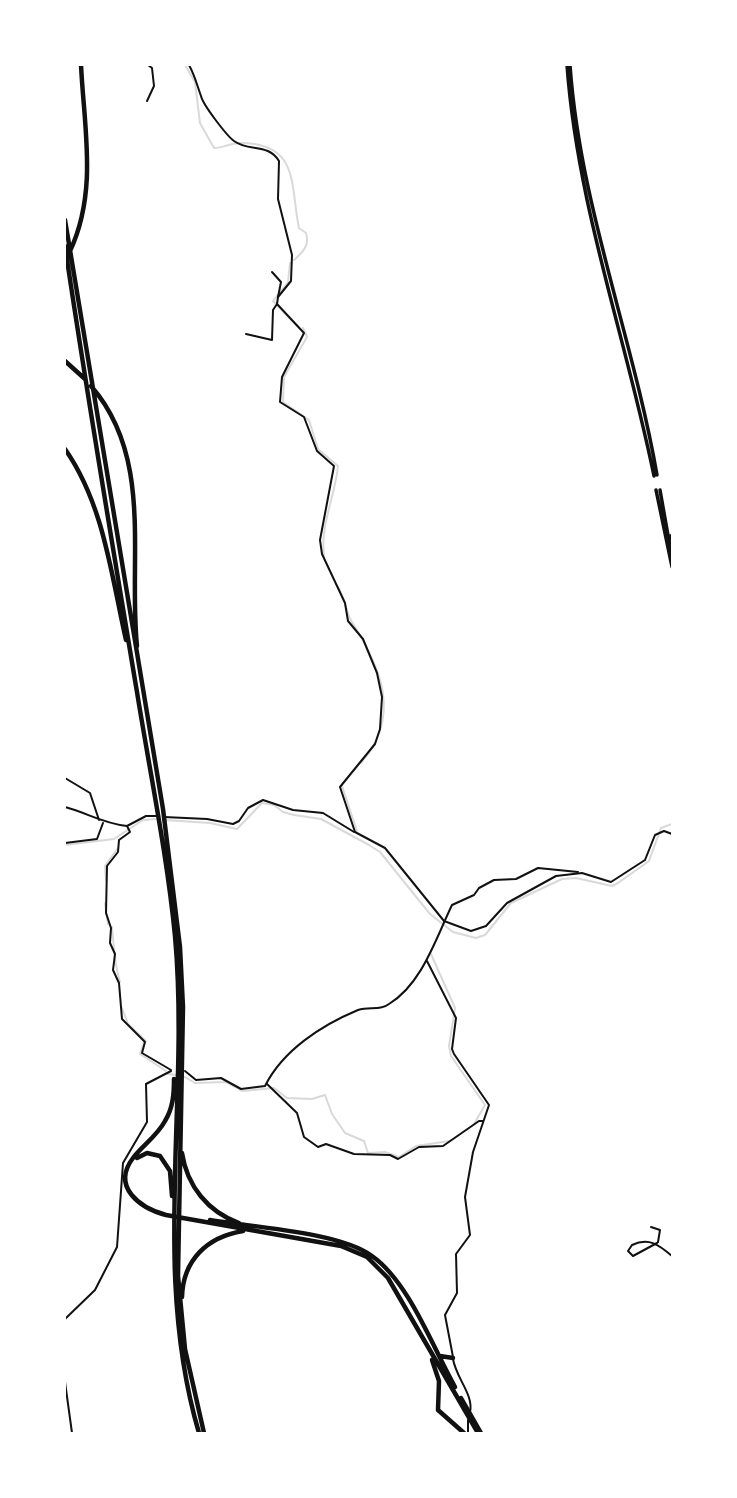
<!DOCTYPE html>
<html>
<head>
<meta charset="utf-8">
<style>
  body { margin:0 }
  #map { position:relative; width:737px; height:1498px; overflow:hidden; background:#fff; font-family:Roboto,sans-serif }
  canvas { display:block }
  .frame { position:absolute; inset:0; border:66px solid #fff; pointer-events:none }
</style>
</head>
<body>
<div id="map">
<canvas width="737" height="1498"></canvas>
<div class="frame"></div>
</div>
<script>
const ctx = document.querySelector('canvas').getContext('2d');
ctx.lineJoin = 'round';
function trace(path, color, width, dash) {
  ctx.strokeStyle = color;
  ctx.lineWidth = width;
  ctx.lineCap = dash ? 'butt' : 'round';
  ctx.setLineDash(dash || []);
  ctx.stroke(path);
}
trace(new Path2D(`
  M185,65L195,82L200,123L214,148C224,148 229,143 240,143C300,143 290,185 299,228L306,233C310,245 303,252 294,260
  M290,263L288,282L273,301L297,326
  M303,328L307,337L284,377L283,402L309,420L318,449L338,466C335,497 320,525 324,556
  M338,587C345,598 346,613 352,622C381,668 402,716 361,763
  M342,786L357,831
  M165,820L210,823L237,829L262,803L274,805L283,812L294,815L321,819L369,845L380,852L430,914L453,932L476,938L485,935L511,903L562,879L576,878L612,886L618,883L649,861L661,828L672,824
  M65,845L114,839L143,820L156,819
  M106,880L105,866L118,848
  M105,903L108,924
  M112,927C114,946 114,963 120,982
  M431,954L455,1008L449,1046L451,1056L485,1105L474,1124
  M122,1008L128,1024L146,1041
  M144,1042L140,1054L166,1071
  M168,1074L177,1075
  M183,1076L195,1083L226,1082L242,1091L274,1088L287,1098L312,1099L325,1095L332,1114L345,1133L364,1141L368,1153L385,1152L399,1157L416,1146L449,1141`), '#d9d9d9', 2);
trace(new Path2D(`
  M147,101L154,86L152,68L148,65
  M272,272L281,282L278,297
  M246,334L272,340L273,310L277,304
  M670,535L672,544
  M65,778L90,793L99,820
  M65,807C88,813 101,823 127,826L146,816H158
  M164,817L207,819L233,824L239,821L248,808L263,800L293,810L323,813L354,832
  M127,826L130,832L119,840L118,852L107,866L106,913L111,928L110,943L115,954L113,970L119,983L122,1019L145,1042L142,1053L171,1070
  M65,843L97,839L103,823
  M427,961L456,1018L452,1049L454,1054L489,1105L473,1152L465,1197L470,1235L456,1254L457,1293L445,1315L453,1357
  M185,1071L196,1080L221,1078L241,1089L265,1086C283,1050 322,1025 358,1010C369,1006 380,1011 389,1004C422,984 436,938 452,905L474,895L479,888L494,880L516,879L538,868L578,872
  M267,1084L297,1113L304,1137L318,1147L326,1144L354,1154L390,1155L398,1159L419,1147L443,1146L479,1121H483
  M651,1227L660,1230L658,1242
  M657,1243L633,1256L628,1251L632,1245C649,1237 659,1245 672,1256
  M65,1319L95,1290L117,1247L123,1163L147,1122L146,1084L171,1071
  M65,1382L72,1433`), '#111', 2);
trace(new Path2D(`
  M189,65C195,76 197,85 201,96C203,105 227,136 234,141C249,152 268,143 279,161L278,199L292,255L291,281L278,297L277,304L304,333L282,377L280,402L304,417L317,451L334,466L320,540L322,554L345,603L348,621L363,639L377,673L382,697L380,729L375,744L340,787L355,832L385,848L444,921L471,931L486,926L507,903L556,876L582,873L611,882L645,860L655,835L664,831L672,834
  M453,1359C456,1378 474,1395 470,1412
  M468,1420V1433`), '#111', 2);
trace(new Path2D(`
  M567,65C577,205 626,338 654,476
  M570,65C580,206 633,337 657,475
  M656,490L672,567
  M660,490L672,558`), '#111', 3.5);
trace(new Path2D(`
  M65,220L163,809L180,947L183,1007L178,1276L185,1349L204,1433
  M65,246C87,395 112,543 137,692C150,773 167,854 175,936C190,1101 151,1271 199,1433
  M70,251C98,191 84,128 81,65
  M65,361L85,379
  M91,386C154,458 128,559 137,646
  M65,449C104,505 111,574 126,640
  M174,1079C174,1094 173,1108 165,1121C157,1136 143,1145 133,1158C111,1187 140,1208 166,1215L341,1246L367,1257L388,1278L478,1433
  M182,1153C187,1186 208,1212 239,1223
  M137,1158L147,1153L160,1156L170,1171L172,1196
  M210,1220C251,1227 340,1232 372,1256C409,1282 433,1348 455,1387
  M182,1297C183,1260 207,1237 243,1231
  M440,1356L453,1358
  M432,1360L439,1381L438,1410L464,1433
  M461,1398L481,1433`), '#111', 4.5);
</script>
</body>
</html>
